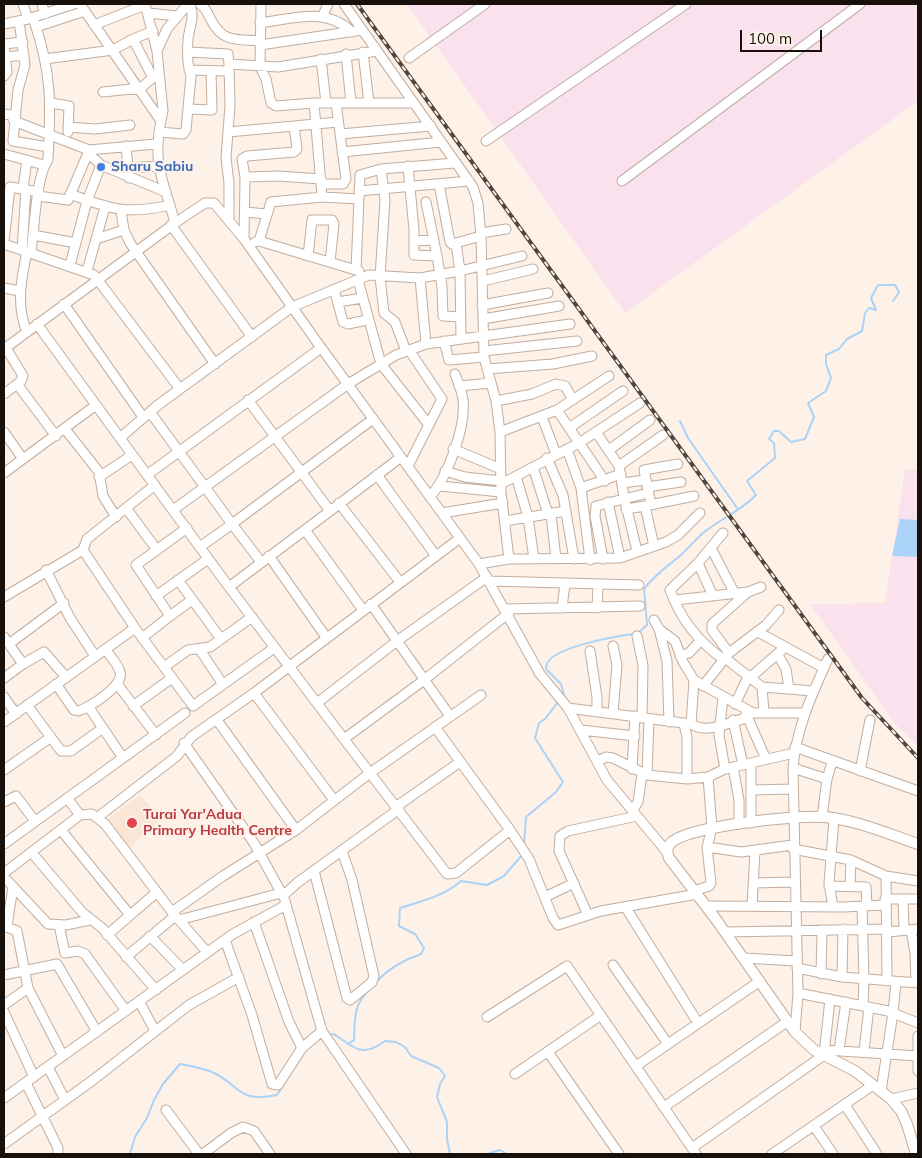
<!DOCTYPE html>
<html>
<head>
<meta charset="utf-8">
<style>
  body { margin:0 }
  #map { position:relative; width:922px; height:1158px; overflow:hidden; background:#fef1e7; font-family:Mulish,sans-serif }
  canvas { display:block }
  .frame { position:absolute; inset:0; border:5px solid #18110b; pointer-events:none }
  .scale { position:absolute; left:740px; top:30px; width:82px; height:22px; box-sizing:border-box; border:2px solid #18110b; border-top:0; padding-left:6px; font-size:15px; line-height:18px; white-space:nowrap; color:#18110b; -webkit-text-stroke:4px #fef1e7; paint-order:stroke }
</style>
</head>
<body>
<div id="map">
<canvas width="922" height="1158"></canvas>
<div class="frame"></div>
<div class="scale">100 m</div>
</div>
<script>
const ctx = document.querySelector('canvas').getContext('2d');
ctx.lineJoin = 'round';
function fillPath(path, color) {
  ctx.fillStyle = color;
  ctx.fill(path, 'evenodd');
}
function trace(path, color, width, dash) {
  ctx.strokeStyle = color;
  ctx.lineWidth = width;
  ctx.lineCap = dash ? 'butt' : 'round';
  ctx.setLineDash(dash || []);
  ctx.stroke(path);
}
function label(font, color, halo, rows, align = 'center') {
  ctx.font = font + ' Mulish,sans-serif';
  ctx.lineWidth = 4;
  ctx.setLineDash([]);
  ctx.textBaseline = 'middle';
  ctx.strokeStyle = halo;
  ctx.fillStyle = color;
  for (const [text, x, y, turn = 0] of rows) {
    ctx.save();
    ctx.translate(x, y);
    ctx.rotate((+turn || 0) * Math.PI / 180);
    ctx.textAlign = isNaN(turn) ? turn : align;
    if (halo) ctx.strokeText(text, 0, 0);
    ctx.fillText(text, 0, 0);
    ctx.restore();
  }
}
fillPath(new Path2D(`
  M140,795L161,819L129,848L105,821Z`), '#fbe5d4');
fillPath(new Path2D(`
  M407,4H918V101L625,313Z
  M918,469V746L896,725L810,604L885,603L905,470Z`), '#f9e2ee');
fillPath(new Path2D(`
  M900,519L918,520V557L892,556Z`), '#abd2f7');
trace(new Path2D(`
  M680,421L688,438L737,508
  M638,633L647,625L644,589C654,575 668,566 681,555C688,548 695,540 703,533C720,519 741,511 756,495L747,481L775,458L774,443L769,439L774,431H779L791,442L805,439L814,417L808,403L826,391L831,378L826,364V355L839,349L847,339L862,331L865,313L869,308L876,310L871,298L878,285H895L899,292L893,301
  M564,695L561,684L546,669C546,669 547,662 548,662C556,647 616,636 634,634
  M524,845L526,817L556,792L563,782L535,738L539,723L545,719L558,702
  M376,982C389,968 403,960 421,954L424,948L415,934L399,926L400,908C422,901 444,896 461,881L487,885L504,876L522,855
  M328,1035L334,1034C354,1048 362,1058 385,1041L396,1042L405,1047L411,1056L439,1068L445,1076L440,1084L437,1097L447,1122V1139L450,1154
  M348,1044L354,1040C355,1020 353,1006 368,991
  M130,1154L135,1137L147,1118L154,1100L163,1084L180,1064C191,1066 203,1068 214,1073C241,1086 237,1103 277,1095L308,1047
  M487,1154L500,1150L507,1154`), '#abd2f7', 2);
const minor = new Path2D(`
  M23,4L28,19
  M42,4L45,14
  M80,4L161,121C152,166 164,181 175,223
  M145,4L157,51L163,111L161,121
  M200,4C206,8 208,14 211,20C223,43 237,39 260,41
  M261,4L260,67L266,79L271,103L276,106L314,103L322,197
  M344,4L473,187L478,203L481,236L484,357L496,401L500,432L501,492L509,559
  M148,13L177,16
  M323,15L328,4
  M19,21L25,65L18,90L13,141L48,147
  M260,23C293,19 326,6 352,32
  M4,24L28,19L74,4
  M94,25L145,5
  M36,27L85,11
  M133,39L153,78
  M4,44L23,42
  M260,45L362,30
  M157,51L167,29L188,4
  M188,52L228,54L229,64
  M363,52L369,103
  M346,54L351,103
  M6,57L24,55
  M409,58L485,4
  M45,59L113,50L133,39L153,31
  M321,59L326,103
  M189,70L228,71
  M4,76L7,72L4,44
  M103,92L141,88L158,73
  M51,103L69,106L68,132
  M314,103H413
  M188,109L212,110L211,71
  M4,114L11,115L14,121L89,150
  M68,127L95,129L130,125
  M159,132L183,134L186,130L191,76C187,64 187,52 188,40C189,28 196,15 189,4
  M228,132L338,122
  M340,134L431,126
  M486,141L686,4
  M156,144L89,150L88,153L101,165L166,192
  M126,146L129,178
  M342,152L441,142
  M4,154L44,165
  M408,166L414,230V255L437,256L442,287L443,316L461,317
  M129,168L157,166
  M381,169L385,200L380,277L384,313L395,322L406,351
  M245,177L278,176L321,179
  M622,181L860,4
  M321,184H343L346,179L336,103
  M439,184L450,242L452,244L481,236
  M23,188L27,160
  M359,191L469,181
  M70,194C110,209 127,215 170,205
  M38,196L68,200L88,153
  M426,202L437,256
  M121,211L124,230L130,243L215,364
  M246,212L266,214
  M229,219V183L226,158L230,105L229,64L278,67L377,51
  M171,225L252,337
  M481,233L506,229
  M33,235L76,243
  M96,239L124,230
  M244,239L245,177L242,159L247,156L294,152L297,149L294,126
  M259,241L271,202L322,197L359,199
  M414,241L434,240
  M4,242L10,187L39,192
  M255,242L259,241L359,271
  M456,243L460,271L522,256
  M4,244L94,275L180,389
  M22,250L26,189
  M27,252C21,279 16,306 27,332
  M31,253C34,231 36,176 48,160C51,104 52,72 33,18
  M308,256L312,220H332L334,224L330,262
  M70,265L87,201L101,165
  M356,270L360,175L381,169L455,163
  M87,271L105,207
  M420,278L460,271L461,339
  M358,280L381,364L429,425
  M483,281L533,269
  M4,288L20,291
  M334,289L343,322L348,324L367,320
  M338,302L362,298
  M64,304L143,417
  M482,305L548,293
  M483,319L559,306
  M37,324L120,438L158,405L292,307L369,275L420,278L426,344
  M444,341L449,360L484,357
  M4,349L175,223L205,203H214L244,239L317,342L479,564L540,674L568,708L607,780L667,852
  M484,351L577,341
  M487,369L553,364L592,356
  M17,384L56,436
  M459,386L491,383
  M4,394L21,381L23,376L6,348
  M248,400L330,511L401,457
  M496,401L532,394L556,384L565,386L573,400
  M557,410L605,481
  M150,412L232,524L373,419
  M542,417L556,454
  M569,428L623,391
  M65,429L99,472L103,496L116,517
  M4,432L23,459
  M500,432L557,410L609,376
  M596,432L619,466L663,435
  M120,438L229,587L330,511
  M453,449L501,469
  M567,449L581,488L590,560
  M609,450L650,420
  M547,458L563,495L574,559
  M408,466L442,399L409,350
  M619,466L624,497L637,551
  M533,467L548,514
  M445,471L465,477L501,481
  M4,473L96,405
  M147,475L321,348
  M377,475L436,556
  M516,476L528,517L534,559
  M99,477L132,455
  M622,483L645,480
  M501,484L579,443L640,403
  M440,486L501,492
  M647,487L681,482
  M581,488L621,474
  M430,497C448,476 466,427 463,400C462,391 458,382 455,374
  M650,499L644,470L678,464
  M608,502L620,558
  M339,503L400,582
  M126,508L157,550
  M626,509L645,506
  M173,510L348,384L396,355L426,344L570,324
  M442,513L503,503
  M551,514L556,559
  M505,521L566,511
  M305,530L363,610
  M723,533L698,563L670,590C680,618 699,642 723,659
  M654,546L645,506L694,496
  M200,547L232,524L261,562
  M711,548L735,594
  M83,550L135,628L193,706L274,648
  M269,556L326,637
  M603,559L595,516L596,506L648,493
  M698,563L713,596
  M479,564L509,559L620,558L666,542L678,535L700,513
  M46,570L70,618L95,656
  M178,580L221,639
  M490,581L639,585
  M229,587L344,739L420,683L509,613
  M156,596L208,559
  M4,597L83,550L87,539L155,485
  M675,600L748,592
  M371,604L450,716
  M562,608L565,584
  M597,608L598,585
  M506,609L640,606
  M170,616L192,600
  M654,620L659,629L675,641L683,662L694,680L753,713H805
  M659,629L667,661L669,722
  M758,632L824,668
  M637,636L643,665L642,718
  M4,637L23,664L44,652L66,677
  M142,638L170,616L136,565L187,528
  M9,644L64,603
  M613,646L617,665L613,713
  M200,650L222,683
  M590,651L597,697V711
  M729,653L712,630V624L748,592L761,587
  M778,655L786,669L789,689
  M680,656L689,653L700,641
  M725,658L762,687L814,691
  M164,667L188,650L210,647L252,617
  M751,677L784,648
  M4,678L23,664
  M56,684L74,710L78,711C89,708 125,685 120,672C118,664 110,656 105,649
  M118,685L156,735
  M703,686L729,653L766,625L779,610
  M762,687L764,712
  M254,693L334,800
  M4,697L16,714
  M723,697L719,735L725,769
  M317,703L397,641L487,577
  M735,704L749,675
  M27,705L61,751H71L103,728
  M88,706L123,758
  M133,706L172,678
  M568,708L691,724C708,735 730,721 747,718
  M746,714L766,759
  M217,720L296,830
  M733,720L743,765
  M4,722L135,628
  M684,724L687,737V779
  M691,724L694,680
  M435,727L510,830L529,859L553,918L558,925L601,911L697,894
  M581,730L635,736
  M344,739L447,874L456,873L510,830
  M184,743L254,843L283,896L297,883L399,809
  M795,747L918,791
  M598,761L606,757L613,758L647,775L687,779L708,777L725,769L794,753
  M751,763V823
  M733,767L739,800V824
  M793,768L827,779
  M632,769L635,716
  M4,770L51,737
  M860,771L870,720
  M647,775L649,719
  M751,790L792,789
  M67,798L80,815
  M4,802L16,796L35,821
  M397,806L460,762
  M632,811L638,802L642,774
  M98,817L177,756L191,737L254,693L460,538
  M822,817L827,779L832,762
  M61,830L130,915
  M4,844L185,713
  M707,847L741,852L793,845
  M793,849L851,860L886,876L918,881
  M32,853L82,912L102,928L156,990
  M314,871L347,998L350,1000L372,982L374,976L352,880L342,851
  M4,873L80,815L92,814L105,824L172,912L207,952
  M886,876L887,981
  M4,877L48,924L66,925L90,920
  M754,883L794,882
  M829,886L866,887L867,905
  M850,887L851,860
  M694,891L709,886L711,883L707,847L712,828L708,777
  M545,897L574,883
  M885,899H918
  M903,899L904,930
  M285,901L322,1031L406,1154
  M706,906L843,907L885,905
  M752,906L755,850
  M862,906L864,979L863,1006
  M833,907L829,883L834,818
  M626,908L698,1023
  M172,912L223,876L296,830L370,773L481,695
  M588,915L559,851L560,836L568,831L637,816
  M179,920L281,893
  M254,922L289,1022L302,1048
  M59,925L65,953L78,951L85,954L126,1011
  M4,926L17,931L28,988L63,1056
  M7,926L13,887
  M911,930L915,953L916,983
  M726,932L888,929
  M888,932L918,929
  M107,935L157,892
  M150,936L183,970
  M225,940L252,1015L272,1084L278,1085L302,1048L322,1031
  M126,957L175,916
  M744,958L796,961
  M613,965L668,1044
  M797,968L842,977L918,983
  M821,974L822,930
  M4,975L57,964L97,1032
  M842,977L843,929
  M798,993L888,1011L918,1023
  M139,1001L155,1031
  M4,1005L28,988
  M4,1012L34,1077
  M487,1017L567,966L696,1154
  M795,1032L798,993L793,768C796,729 812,694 828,659
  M918,1036V1071
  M825,1050L918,1056
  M839,1050L846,1002
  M864,1051L869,1007
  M548,1052L619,1154
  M636,1066L760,981
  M48,1067L65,1100
  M515,1074L601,1015
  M26,1083L58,1148V1154
  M881,1091L893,1013L896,982
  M4,1098L233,934L286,905
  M891,1099L918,1093
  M845,1105L877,1154
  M664,1107L788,1021
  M166,1110L199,1154
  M814,1126L833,1154
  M4,1144L93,1080L189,1005L239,977
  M692,1148L824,1055L830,999
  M203,1154L231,1133L243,1127L254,1131L270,1154
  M772,1154L873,1085`);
const major = new Path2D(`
  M916,1154L907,1124L901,1111L891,1099L855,1071L814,1050L795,1032L715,918L669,858C667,853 666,848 670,844C683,826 799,815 823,817C855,819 888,834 918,844`);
trace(minor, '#c1ad9e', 11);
trace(major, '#c1ad9e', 12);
trace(minor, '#fff', 9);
trace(major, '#fff', 10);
const rail = new Path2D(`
  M357,4L862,698L918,758`);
trace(rail, '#4f463f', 4);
trace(rail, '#fef1e7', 2, [5.5]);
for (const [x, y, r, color] of [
  [101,167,5,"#3f7fe0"],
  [132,823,6,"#e0444e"]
]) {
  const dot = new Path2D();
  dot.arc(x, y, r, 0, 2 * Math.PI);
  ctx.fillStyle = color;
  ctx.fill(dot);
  trace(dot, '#fef1e7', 2);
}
label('bold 14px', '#366cbe', '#fef1e7', [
  ["Sharu Sabiu",111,167]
], 'left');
label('bold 14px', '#be3a42', '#fef1e7', [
  ["Turai Yar'Adua",143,815],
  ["Primary Health Centre",143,831]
], 'left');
</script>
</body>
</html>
